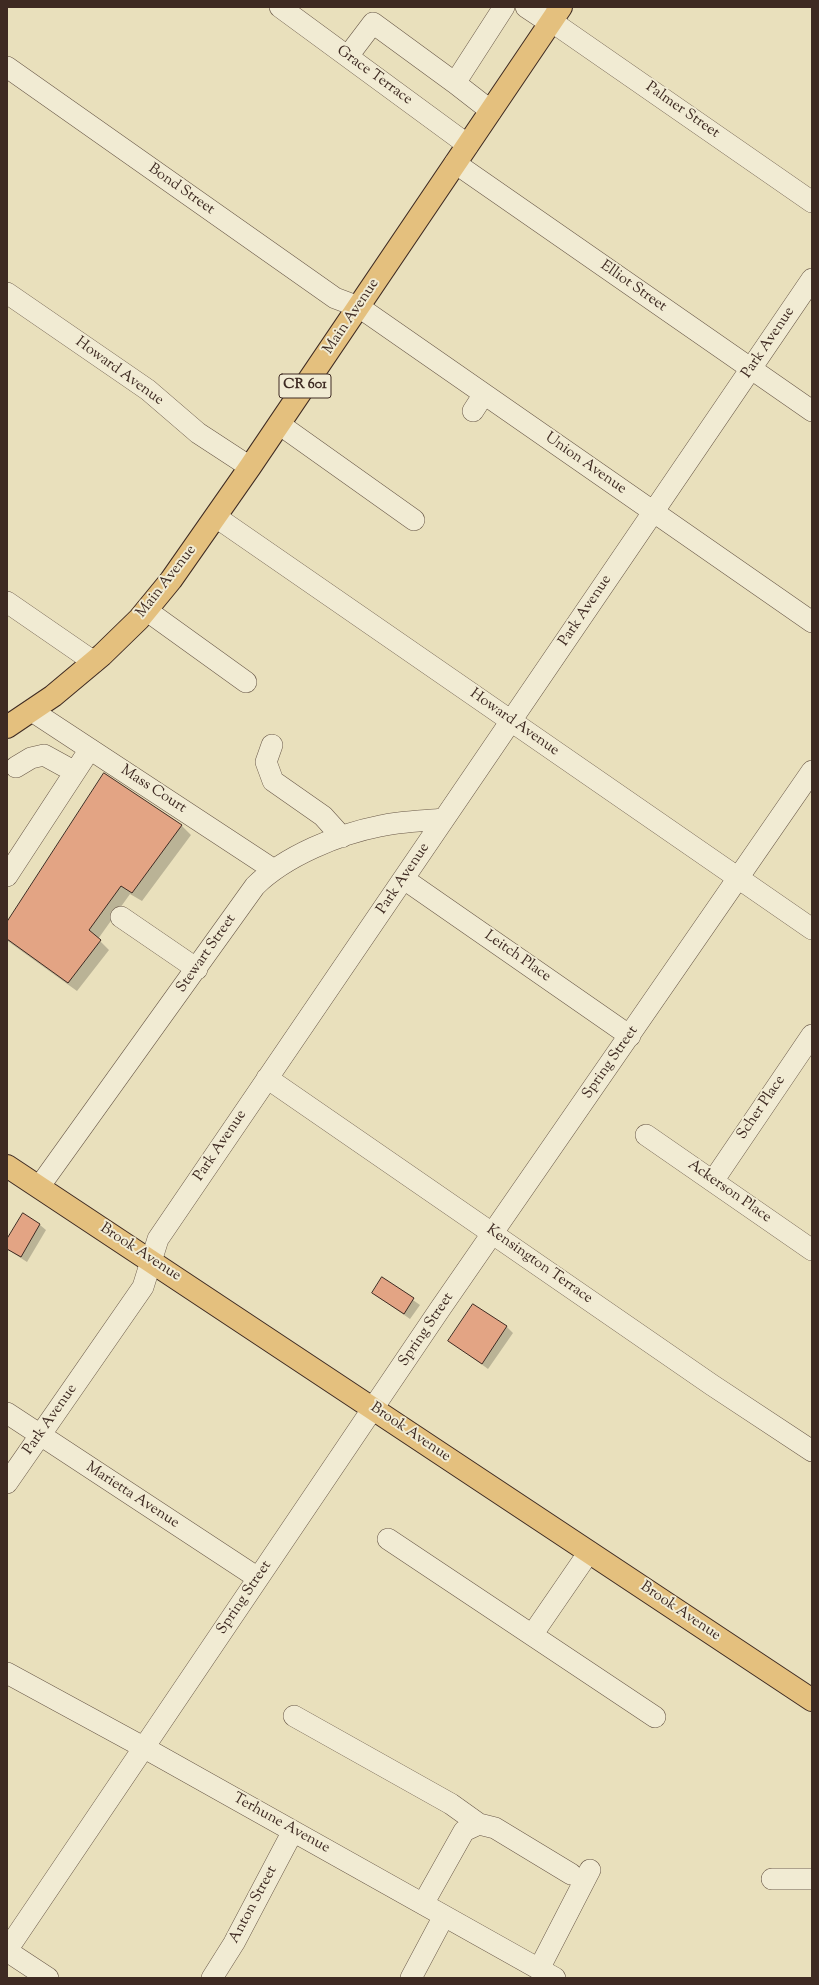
<!DOCTYPE html>
<html>
<head>
<meta charset="utf-8">
<style>
  body { margin:0 }
  #map { position:relative; width:819px; height:1985px; overflow:hidden; background:#e9e0bc; font-family:"Sorts Mill Goudy",serif }
  canvas { display:block }
  .frame { position:absolute; inset:0; border:8px solid #3e2a22; pointer-events:none }
</style>
</head>
<body>
<div id="map">
<canvas width="819" height="1985"></canvas>
<div class="frame"></div>
</div>
<script>
const ctx = document.querySelector('canvas').getContext('2d');
ctx.lineJoin = 'round';
function fillPath(path, color) {
  ctx.fillStyle = color;
  ctx.fill(path, 'evenodd');
}
function trace(path, color, width, dash) {
  ctx.strokeStyle = color;
  ctx.lineWidth = width;
  ctx.lineCap = dash ? 'butt' : 'round';
  ctx.setLineDash(dash || []);
  ctx.stroke(path);
}
function label(font, color, halo, rows, align = 'center') {
  ctx.font = font + ' "Sorts Mill Goudy",serif';
  ctx.lineWidth = 4;
  ctx.setLineDash([]);
  ctx.textBaseline = 'middle';
  ctx.strokeStyle = halo;
  ctx.fillStyle = color;
  for (const [text, x, y, turn = 0] of rows) {
    ctx.save();
    ctx.translate(x, y);
    ctx.rotate((+turn || 0) * Math.PI / 180);
    ctx.textAlign = isNaN(turn) ? turn : align;
    if (halo) ctx.strokeText(text, 0, 0);
    ctx.fillText(text, 0, 0);
    ctx.restore();
  }
}
fillPath(new Path2D(`
  M104,774L182,826L191,835L142,901L130,894L98,939L109,950L77,991L9,942L7,940V923Z
  M23,1215L40,1225L46,1230L27,1262L7,1249V1241Z
  M382,1278L420,1305L410,1319L373,1293Z
  M473,1305L507,1327L513,1333L488,1369L450,1341Z`), '#0003');
const building = new Path2D(`
  M104,773L182,825L132,893L121,886L89,930L101,940L68,983L7,939V922Z
  M23,1213L40,1224L21,1257L7,1249V1239Z
  M382,1277L414,1298L404,1314L372,1293Z
  M473,1304L507,1326L482,1364L448,1341Z`);
fillPath(building, '#e3a484');
trace(building, '#3e2a22', 1);
const minor = new Path2D(`
  M280,7L468,145
  M526,7L550,23
  M551,21L812,202
  M348,56L373,23L455,83L504,7
  M7,67L335,298L359,307L812,622
  M455,83L491,111
  M455,163L812,411
  M7,293L148,390L198,433L250,467
  M473,411L484,394
  M279,424L414,520
  M216,517L812,929
  M7,602L94,662
  M146,610L246,682
  M32,711L274,870
  M272,745L266,762L273,781L323,816L342,837
  M16,767L31,758L44,755L75,772
  M7,876L90,749
  M404,879L630,1036
  M121,917L197,969
  M267,1078L712,1385L812,1451
  M646,1135L812,1250
  M713,1181L812,1035
  M39,1187L255,886C285,856 339,834 380,826C401,821 423,821 444,819
  M7,1413L258,1578
  M7,1483L143,1287L158,1239L812,279
  M388,1539L532,1635L589,1552
  M532,1635L655,1717
  M7,1673L143,1747L555,1978
  M294,1716L451,1804L479,1824
  M772,1879H812
  M423,1904L464,1831L479,1824L495,1828L571,1874
  M7,1950L440,1309L812,771
  M7,1951L48,1978
  M539,1969L590,1870
  M212,1978L234,1943L293,1831
  M411,1978L444,1916`);
const major = new Path2D(`
  M7,727L53,696L102,655L139,619L171,580L250,467L561,7
  M7,1166L812,1700`);
trace(minor, '#695848', 22);
trace(major, '#3e2a22', 24);
trace(minor, '#f1ebd3', 21);
trace(major, '#e4c07e', 22);
for (const [x, y, w] of [
  [305,386,52]
]) {
  const box = new Path2D();
  box.roundRect(x - w / 2, y - 12, w, 24, 3);
  ctx.fillStyle = '#f1ebd3';
  ctx.fill(box);
  trace(box, '#3e2a22', 1);
}
label('bold 14px', '#3e2a22', null, [
  ["CR 601",305,386]
]);
label('15px', '#3e2a22', '#f1ebd3', [
  ["Grace Terrace",374,76,36],
  ["Palmer Street",682,111,35],
  ["Bond Street",181,190,35],
  ["Elliot Street",633,287,35],
  ["Main Avenue",352,317,-56],
  ["Park Avenue",769,343,-56],
  ["Howard Avenue",119,372,36],
  ["Union Avenue",585,464,35],
  ["Main Avenue",167,582,-52],
  ["Park Avenue",586,611,-56],
  ["Howard Avenue",514,723,35],
  ["Mass Court",153,790,33],
  ["Park Avenue",404,879,-56],
  ["Stewart Street",207,954,-55],
  ["Leitch Place",517,957,35],
  ["Spring Street",611,1063,-55],
  ["Scher Place",762,1108,-56],
  ["Park Avenue",221,1146,-56],
  ["Ackerson Place",729,1192,35],
  ["Brook Avenue",140,1253,33],
  ["Kensington Terrace",539,1265,35],
  ["Spring Street",427,1330,-56],
  ["Park Avenue",51,1420,-55],
  ["Brook Avenue",410,1433,34],
  ["Marietta Avenue",132,1496,33],
  ["Spring Street",245,1598,-56],
  ["Brook Avenue",680,1612,34],
  ["Terhune Avenue",281,1824,29],
  ["Anton Street",254,1905,-62]
]);
</script>
</body>
</html>
